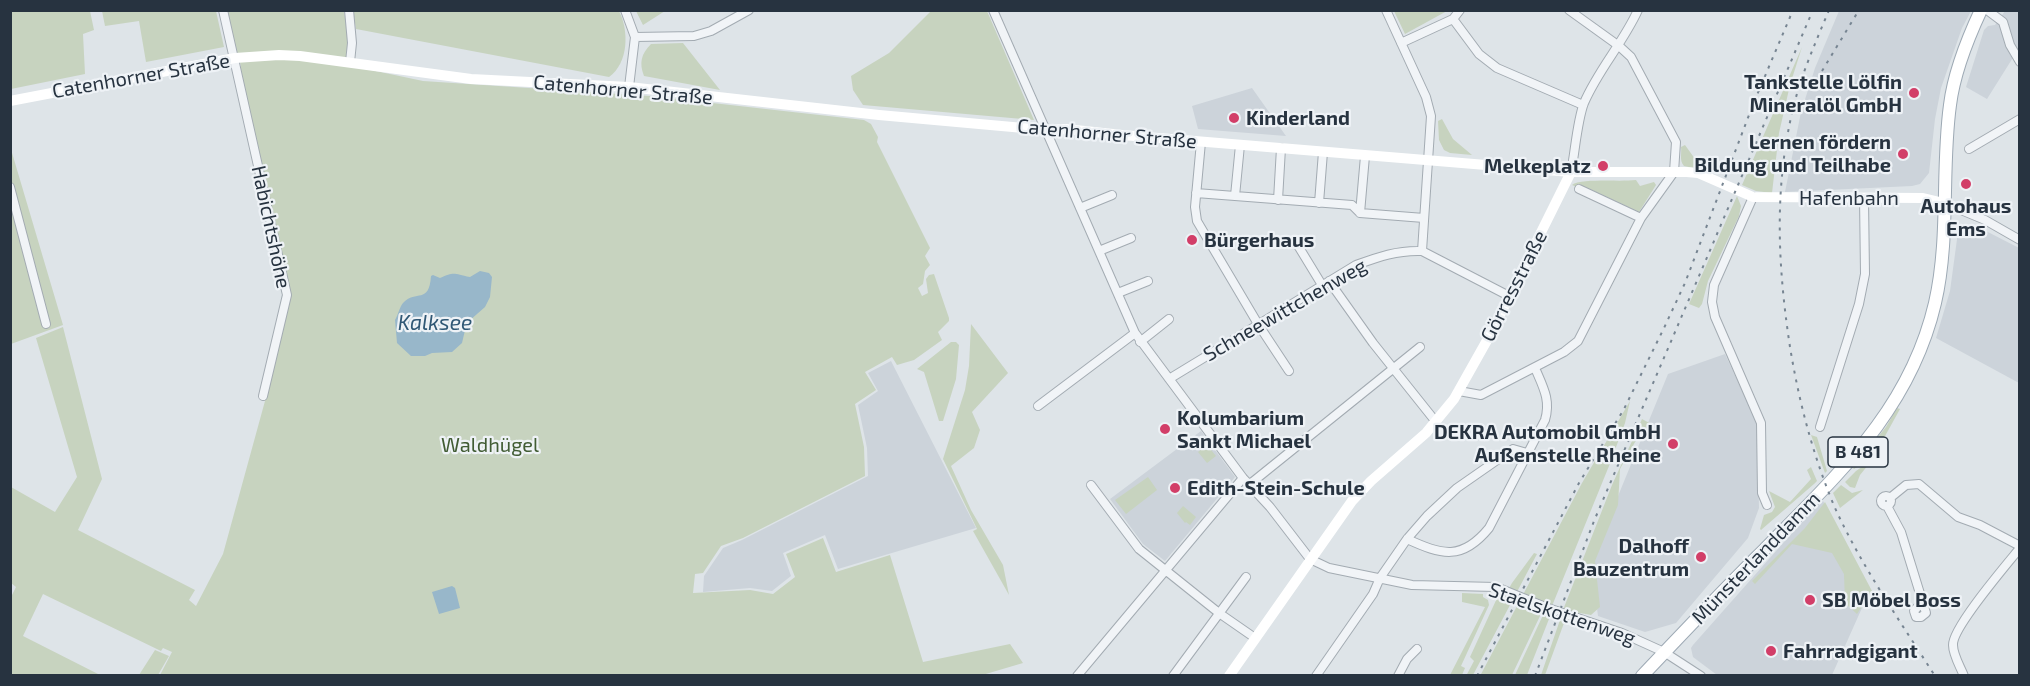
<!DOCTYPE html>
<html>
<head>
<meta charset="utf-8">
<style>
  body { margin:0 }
  #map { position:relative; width:2030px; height:686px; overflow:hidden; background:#dee4e8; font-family:"Exo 2",sans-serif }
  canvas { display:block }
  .frame { position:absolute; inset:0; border:12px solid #273340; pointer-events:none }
</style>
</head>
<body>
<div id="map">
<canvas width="2030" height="686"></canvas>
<div class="frame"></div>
</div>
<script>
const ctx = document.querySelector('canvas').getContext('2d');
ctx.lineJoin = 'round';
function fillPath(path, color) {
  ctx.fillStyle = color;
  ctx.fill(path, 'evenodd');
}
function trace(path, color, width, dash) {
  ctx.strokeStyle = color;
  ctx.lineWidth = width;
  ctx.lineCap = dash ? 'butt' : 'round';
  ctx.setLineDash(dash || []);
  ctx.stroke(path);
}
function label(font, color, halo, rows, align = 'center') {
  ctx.font = font + ' "Exo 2",sans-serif';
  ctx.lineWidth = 4.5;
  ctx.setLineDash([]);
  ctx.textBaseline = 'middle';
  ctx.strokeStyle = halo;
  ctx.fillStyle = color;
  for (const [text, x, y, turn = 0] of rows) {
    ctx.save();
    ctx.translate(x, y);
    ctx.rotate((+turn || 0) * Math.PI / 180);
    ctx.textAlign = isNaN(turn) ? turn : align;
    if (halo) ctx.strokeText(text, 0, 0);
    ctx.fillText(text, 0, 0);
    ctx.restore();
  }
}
fillPath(new Path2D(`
  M1839,11H1971L1962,28L1941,88L1935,119L1929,173L1920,184L1912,186L1785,192L1801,112L1815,68Z
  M2005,11H2019V48L1987,99L1966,87L1984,30L1988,26L1995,25Z
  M1252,88L1286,136L1198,129L1192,106Z
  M1962,227H1972L1984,230L2019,248V383L1936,338L1950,291L1958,232Z
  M1725,354L1757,422L1759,508L1748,538L1676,623L1645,632L1598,616L1591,562L1668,374Z
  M891,361L976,528L838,569L825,535L783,553L791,576L772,591L750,588L703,592L704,576L723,548L742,540L868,476L867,448L858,405L878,391L868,373Z
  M1201,431L1235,477L1165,561L1143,544L1110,499Z
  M1822,499L1870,590L1832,675H1717L1693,657L1691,648L1693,645Z`), '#ccd3da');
fillPath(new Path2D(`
  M11,10L90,11L94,30L83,34L85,74L11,89Z
  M102,11H216L224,47L146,62L139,21L105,26Z
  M225,11H344L352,66L423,81L650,96L864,120L871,124L878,137L877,142L930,248L925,256L930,265L925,271L923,284L918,288L922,296L928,293L926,279L929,275L934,274L949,318V321L938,332L942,340L914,360L897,365L892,357L865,372L876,390L855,404L864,447L865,476L743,538L721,546L703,573L695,574L693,593L750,590L773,594L795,577L786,554L823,538L836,572L890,555L923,662L1010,644L1023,663L979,676L160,675L172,652L163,648L161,651L43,594L23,636L100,675H11L10,599L16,587L11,583V487L55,512L77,477L36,338L63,327L102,479L78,530L195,590L189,600L196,606L223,554L265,401L259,398L288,295L239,67L241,66Z
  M353,11H619C629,30 629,63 609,77L356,29Z
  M636,11H665L643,25Z
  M931,11H987L1034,120L863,105L853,90L851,76L889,53Z
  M1394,11H1447L1405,34Z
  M683,43L720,90L644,76C639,63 641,54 651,44Z
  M1802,47L1790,85L1779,133L1772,193L1756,191L1742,185Z
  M1442,119L1453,139L1472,155L1450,153L1444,150L1439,140L1438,121Z
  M1685,145L1703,170L1684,166C1679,160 1682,154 1681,147Z
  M10,146L63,325L11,344H10Z
  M1636,180L1640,186L1654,182L1656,185L1639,212L1579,184L1577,187L1572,185C1581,178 1621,182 1636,180Z
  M1737,196L1741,206L1739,216L1708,281L1702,304L1699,308L1689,304Z
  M971,324L1008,373L972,412L980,430L974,448L951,466L971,510L1003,565L1009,595L973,531L977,529L943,459L965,390L969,366Z
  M951,342H956L959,345L956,379L943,421H939L924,372L917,369Z
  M1630,401L1625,423L1609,466L1552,606L1540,602L1537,609L1540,616L1512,675L1480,676L1582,483Z
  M1897,408L1900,409L1874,456L1854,469L1853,468L1886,427Z
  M1642,419L1653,425L1639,435L1620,469L1618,505L1595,561L1600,607L1591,615L1563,610L1612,485Z
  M1811,435L1817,437L1827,471L1825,473Z
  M1207,445L1216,456L1207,463L1198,452Z
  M1873,459L1860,475L1855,488L1850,487L1845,482L1856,471Z
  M1811,467L1817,481L1814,484L1761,530L1760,529L1764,515L1772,512L1775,507L1769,491L1790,502L1811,479L1807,470Z
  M1148,477L1157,490L1126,514L1115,500Z
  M1841,485L1852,493L1863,490L1840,508L1833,493Z
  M1825,502L1872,591L1857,614L1845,603L1844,574L1832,553L1792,544L1755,584L1752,581L1805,528Z
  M1183,506L1196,517L1190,525L1186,522L1185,523L1177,513Z
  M1534,553L1537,554L1473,675L1466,676L1474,661L1470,657L1498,596H1501L1503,599L1512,583Z
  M1462,593L1483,594V597L1488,600L1489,605L1461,666L1465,668L1462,675H1450L1485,607L1462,602Z
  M1544,613L1549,614V619L1527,675H1515Z
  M1561,617L1567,620L1564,623L1545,675H1541Z
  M155,650L169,656L158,675H139Z`), '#c7d3bf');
fillPath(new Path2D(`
  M480,271L489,273L492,277L490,297L485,307L469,321L466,326L462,343L452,352L432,353L425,356H411L397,343L395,320C398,315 400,306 403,303C416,289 429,305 431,276L433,275L440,278C455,271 454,274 470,277Z
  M452,586L455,588L460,608L439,614L432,592Z`), '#98b7ca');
const street = new Path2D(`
  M223,10L287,295L263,396
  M349,10L352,43L350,62
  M625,10L635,37L629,87
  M993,10L1135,333L1243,478L1270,507L1310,559L1329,568L1412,585L1496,587L1545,607L1622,633L1664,652L1701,676
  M1987,10L2003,22L2010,45L2020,62
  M1453,19L1479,54L1497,68L1583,105
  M635,37L694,36L711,31L749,10
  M1401,43L1453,19L1460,10
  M1201,142L1195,207L1197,221L1258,324L1289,371
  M1969,149L2020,119
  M1571,172C1575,153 1577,121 1584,103C1598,70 1623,43 1638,10
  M10,187L46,324
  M1579,189L1641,218
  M1196,193L1352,205L1360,213L1424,218
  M1235,196L1240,145
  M1753,197L1714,285L1712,302L1715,317L1761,423L1762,493L1767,505
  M1278,200L1281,148
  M1319,203L1323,152
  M1944,203L1985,220L2020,240
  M1080,208L1112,195
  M1360,213L1365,156
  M1297,244L1322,285
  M1099,251L1131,238
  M1422,251L1509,296
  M1329,281L1373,343L1436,422
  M1118,293L1148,281
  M1140,342L1169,319
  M1169,379L1356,265C1378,257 1397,250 1422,251L1431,116L1426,97L1386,10
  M1459,391L1481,395L1564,352L1578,341L1641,218L1674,172L1676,142L1631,57L1619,46L1569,10
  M1038,406L1135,333
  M1820,427L1859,304L1865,274L1864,198
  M1250,484L1420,347
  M1091,485L1139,549L1219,613L1255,638
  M1881 501a5 5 0 1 1 10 0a5 5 0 1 1-10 0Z
  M1890,498L1906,485L1919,484L1958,517L1980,525L2020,546
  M1887,506L1901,532L1926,613L1921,617H1916L1914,611L1922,602
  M1407,539C1442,555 1462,561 1489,528L1545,420C1551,400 1543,387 1535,368
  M1077,676L1243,478
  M1173,676L1246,577
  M1316,676L1373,594L1380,578L1407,539L1427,516L1457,488L1513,449L1527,453
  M1398,676L1407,659L1417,649
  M1964,676C1960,666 1953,655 1953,645C1952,628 2007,564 2020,548`);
const primary = new Path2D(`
  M1642,676C1683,633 1723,590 1765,549C1838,474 1910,410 1935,303C1950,238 1941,170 1950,105C1954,72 1967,40 1981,10`);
trace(street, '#a3abb2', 10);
trace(primary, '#9da9b4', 14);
trace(street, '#f1f4f7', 8);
trace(new Path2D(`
  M10,101L235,58L279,55L300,56L471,79L629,87L879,115L1046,130L1066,129L1122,135L1571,172H1687L1698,173L1753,197L1923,198L1944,203
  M1229,676L1352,501L1371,481L1426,433L1454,399L1490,335L1571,172`), '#fff', 10);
trace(primary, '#fff', 12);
trace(new Path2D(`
  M1829,10C1815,44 1800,77 1792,113C1774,191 1778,268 1790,347C1799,402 1813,456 1835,508C1862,567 1900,621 1935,676
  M1822,71L1859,10
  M1477,676L1579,483L1624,409L1664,328L1685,283L1754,102L1793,10
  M1535,676L1594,521L1813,10`), '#778592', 2, [3, 6]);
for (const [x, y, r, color] of [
  [1914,93,6,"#d23e68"],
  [1234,118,6,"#d23e68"],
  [1903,154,6,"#d23e68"],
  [1603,166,6,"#d23e68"],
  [1966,184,6,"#d23e68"],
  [1192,240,6,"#d23e68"],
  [1165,429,6,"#d23e68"],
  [1673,444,6,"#d23e68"],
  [1175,488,6,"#d23e68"],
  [1701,557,6,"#d23e68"],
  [1810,600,6,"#d23e68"],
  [1771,651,6,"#d23e68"]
]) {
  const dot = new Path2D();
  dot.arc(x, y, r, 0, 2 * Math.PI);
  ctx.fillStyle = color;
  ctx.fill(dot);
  trace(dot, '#eef2f6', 2);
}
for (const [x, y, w] of [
  [1858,452,60]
]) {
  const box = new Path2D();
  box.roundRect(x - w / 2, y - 15, w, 30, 4.5);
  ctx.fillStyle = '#eef2f6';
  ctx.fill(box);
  trace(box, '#273340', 1.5);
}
label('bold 18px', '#273340', null, [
  ["B 481",1858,452]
]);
label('20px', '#273340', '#eef2f6', [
  ["Catenhorner Straße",141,76,-10],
  ["Catenhorner Straße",623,90,5],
  ["Catenhorner Straße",1107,134,5],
  ["Hafenbahn",1849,198],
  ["Habichtshöhe",271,227,78],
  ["Görresstraße",1514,286,-63],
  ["Schneewittchenweg",1285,310,-30],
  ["Münsterlanddamm",1756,558,-46],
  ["Staelskottenweg",1562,614,19]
]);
label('bold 20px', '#273340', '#eef2f6', [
  ["Tankstelle Lölfin",1902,82,"right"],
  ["Mineralöl GmbH",1902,105,"right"],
  ["Kinderland",1246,118],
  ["Lernen fördern",1891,142,"right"],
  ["Bildung und Teilhabe",1891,165,"right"],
  ["Melkeplatz",1591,166,"right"],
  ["Autohaus",1966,206,"center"],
  ["Ems",1966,229,"center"],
  ["Bürgerhaus",1204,240],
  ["Kolumbarium",1177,418],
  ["Sankt Michael",1177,441],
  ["DEKRA Automobil GmbH",1661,432,"right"],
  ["Außenstelle Rheine",1661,455,"right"],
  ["Edith-Stein-Schule",1187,488],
  ["Dalhoff",1689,546,"right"],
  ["Bauzentrum",1689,569,"right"],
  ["SB Möbel Boss",1822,600],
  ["Fahrradgigant",1783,651]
], 'left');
label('20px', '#415c34', '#eef2f6', [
  ["Waldhügel",490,445]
]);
label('italic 21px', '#305875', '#eef2f6', [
  ["Kalksee",435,323]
]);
</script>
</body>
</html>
